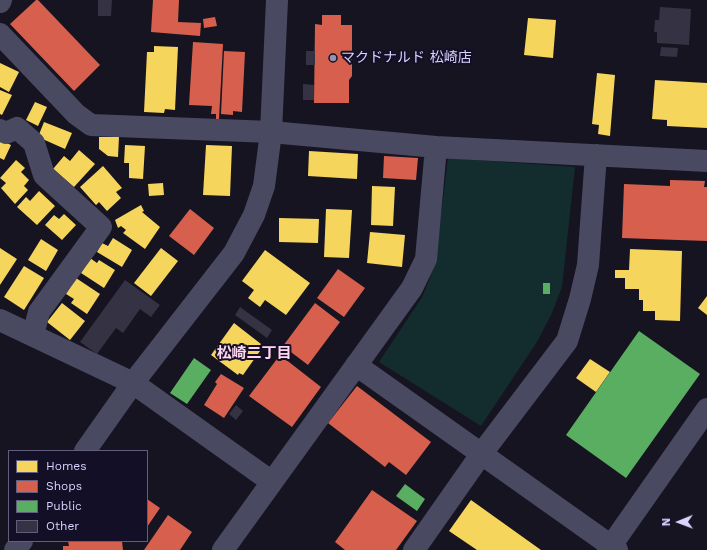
<!DOCTYPE html>
<html>
<head>
<meta charset="utf-8">
<style>
  body { margin:0 }
  #map { position:relative; width:707px; height:550px; overflow:hidden; background:#161421; font-family:"Work Sans",sans-serif }
  canvas { display:block }
  .legend { position:absolute; left:8px; top:450px; width:140px; height:92px; box-sizing:border-box; background:#130f26; border:1px solid #625e7d; margin:0; padding:5px 7px; list-style:none; font-size:12px; color:#d9d4ff }
  .legend li { display:flex; align-items:center; gap:8px; height:20px }
  .legend b { width:20px; border:1px solid #625e7d }
  .north { position:absolute; left:659px; top:502px; width:40px; height:40px; -webkit-text-stroke:3px #130f26; paint-order:stroke; rotate:269deg; font-size:11px; font-weight:700; line-height:16px; text-align:center; color:#d9d4ff }
  .north::after { content:''; display:block; margin:auto; width:14px; height:18px; background:#d9d4ff; clip-path:polygon(50% 0,100% 100%,50% 72%,0 100%) }
</style>
</head>
<body>
<div id="map">
<canvas width="707" height="550"></canvas>
<ul class="legend">
<li><b style="height:11px;background:#f6d55c"></b>Homes</li>
<li><b style="height:11px;background:#d6604d"></b>Shops</li>
<li><b style="height:11px;background:#5aae61"></b>Public</li>
<li><b style="height:11px;background:#343243"></b>Other</li>
</ul>
<div class="north">N</div>
</div>
<script>
const ctx = document.querySelector('canvas').getContext('2d');
ctx.lineJoin = 'round';
function fillPath(path, color) {
  ctx.fillStyle = color;
  ctx.fill(path, 'evenodd');
}
function trace(path, color, width, dash) {
  ctx.strokeStyle = color;
  ctx.lineWidth = width;
  ctx.lineCap = dash ? 'butt' : 'round';
  ctx.setLineDash(dash || []);
  ctx.stroke(path);
}
function label(font, color, halo, rows, align = 'center') {
  ctx.font = font + ' "Work Sans","Noto Sans JP",sans-serif';
  ctx.lineWidth = 4;
  ctx.setLineDash([]);
  ctx.textBaseline = 'middle';
  ctx.strokeStyle = halo;
  ctx.fillStyle = color;
  for (const [text, x, y, turn = 0] of rows) {
    ctx.save();
    ctx.translate(x, y);
    ctx.rotate((+turn || 0) * Math.PI / 180);
    ctx.textAlign = isNaN(turn) ? turn : align;
    if (halo) ctx.strokeText(text, 0, 0);
    ctx.fillText(text, 0, 0);
    ctx.restore();
  }
}
fillPath(new Path2D(`
  M448,158L575,167L562,287L552,313L537,342L481,426L379,362L422,297L430,278L436,255Z`), '#132c2d');
fillPath(new Path2D(`
  M528,18L556,20L553,58L524,55Z
  M154,46L178,47L175,110L165,109L164,113L144,112L147,52H154Z
  M0,63L19,72L9,92L0,87Z
  M597,73L615,75L610,136L598,134L599,125L592,124Z
  M655,80L707,83V128L667,126V120L652,119Z
  M0,90L12,95L2,115L0,114Z
  M35,102L47,107L38,126L26,120Z
  M44,122L72,133L65,149L38,137Z
  M99,137H119L118,157L108,156L99,149Z
  M0,140L11,145L4,160L0,158Z
  M125,145L145,146L143,179L129,178V163H124Z
  M206,145L232,146L230,196L203,195Z
  M79,150L95,164L74,187L53,169L64,156L70,161Z
  M309,151L358,154L357,179L308,176Z
  M16,160L25,168L21,172L29,180L24,186L28,190L15,204L1,188L6,183L0,178Z
  M103,166L122,188L116,192L121,198L107,211L99,202L96,205L80,187Z
  M163,183L164,195L149,196L148,184Z
  M372,186L395,187L393,226L371,225Z
  M39,191L55,206L37,225L17,207L26,197L30,201Z
  M141,205L144,211L142,212L160,227L145,249L123,233L126,230L121,226L118,228L115,220Z
  M326,209L352,210L349,258L324,257Z
  M64,214L76,225L62,240L45,225L54,215L59,219Z
  M279,218L319,219L318,243L279,242Z
  M370,232L405,235L402,267L367,263Z
  M113,238L132,250L122,267L97,252L102,243L108,246Z
  M41,239L58,250L46,271L28,260Z
  M0,248L17,259L0,285Z
  M161,248L178,261L151,296L134,283Z
  M630,249L682,251L680,321L655,320V311H643V300H639V289H625V278H615V270H629Z
  M265,250L310,283L286,315L265,300L260,307L248,298L254,290L242,281Z
  M90,258L97,263L99,260L115,270L104,288L81,273Z
  M24,266L44,278L24,310L4,297Z
  M76,278L100,294L87,314L71,303L74,299L66,294Z
  M707,296V315L698,308Z
  M62,303L85,321L70,340L47,322Z
  M234,323L261,344L257,349L260,351L243,375L239,373L238,375L211,355Z
  M590,359L610,372L596,392L576,378Z
  M471,500L541,550H477L449,531Z`), '#f6d55c');
fillPath(new Path2D(`
  M36,0H38L100,65L74,91L10,24Z
  M153,0H179L178,22L201,23L200,36L151,32Z
  M322,15H341V25H352V76L349,80V103H314L315,24L322,25Z
  M215,17L217,26L204,28L203,19Z
  M193,42L223,44L219,119H216V114H211L212,106L189,105Z
  M224,51L245,52L242,112L233,111V115L221,114Z
  M384,156L418,158L416,180L383,178Z
  M670,180L705,181L704,187H707V241L622,238L624,184L670,186Z
  M190,209L214,228L194,255L169,236Z
  M338,269L365,288L344,317L317,298Z
  M315,303L340,322L308,365L283,346Z
  M280,355L321,387L292,427L249,396Z
  M221,374L244,388L224,418L204,405L217,384L215,382Z
  M357,386L431,442L406,475L389,462L385,467L328,423Z
  M372,490L417,521L396,550H345L335,542Z
  M147,499L160,508L147,527Z
  M168,515L192,532L180,550H144Z
  M68,541H122L123,550H63V546H69Z`), '#d6604d');
fillPath(new Path2D(`
  M543,283H550V294H543Z
  M639,331L700,374L626,478L566,435Z
  M194,358L211,370L187,404L170,393Z
  M405,484L425,499L417,511L396,496Z`), '#5aae61');
fillPath(new Path2D(`
  M98,0H112L111,16H98Z
  M660,7L691,9L689,45L657,43V32H654L655,20H659Z
  M661,47L678,48L677,57L660,56Z
  M306,51H315V65H306Z
  M303,84L314,85V100H303Z
  M125,280L160,305L151,317L140,309L123,333L116,328L97,354L80,342Z
  M240,307L272,330L267,338L235,315Z
  M236,405L243,411L236,420L229,414Z`), '#343243');
trace(new Path2D(`
  M0,2L1,0
  M0,34L76,114L91,125L271,132L436,147L707,161
  M0,130L6,133L17,128L34,143L44,175L101,227L39,312L33,335
  M0,320L133,383L272,482
  M356,365L617,550
  M223,550L412,288L426,259L436,147
  M414,550L482,453L567,341L580,299L588,265L596,155
  M608,550L707,409`), '#4a4962', 22);
trace(new Path2D(`
  M85,451L133,383L234,253L254,215L264,186L271,132L277,0
  M15,550L22,541`), '#4a4962', 22);
for (const [x, y, r, color] of [
  [333,58,4,"#9591b1"]
]) {
  const dot = new Path2D();
  dot.arc(x, y, r, 0, 2 * Math.PI);
  ctx.fillStyle = color;
  ctx.fill(dot);
  trace(dot, '#130f26', 1.5);
}
label('14px', '#d9d4ff', '#130f26', [
  ["マクドナルド 松崎店",341,58]
], 'left');
label('bold 15px', '#ffd6f0', '#130f26', [
  ["松崎二丁目",254,354]
]);
</script>
</body>
</html>
